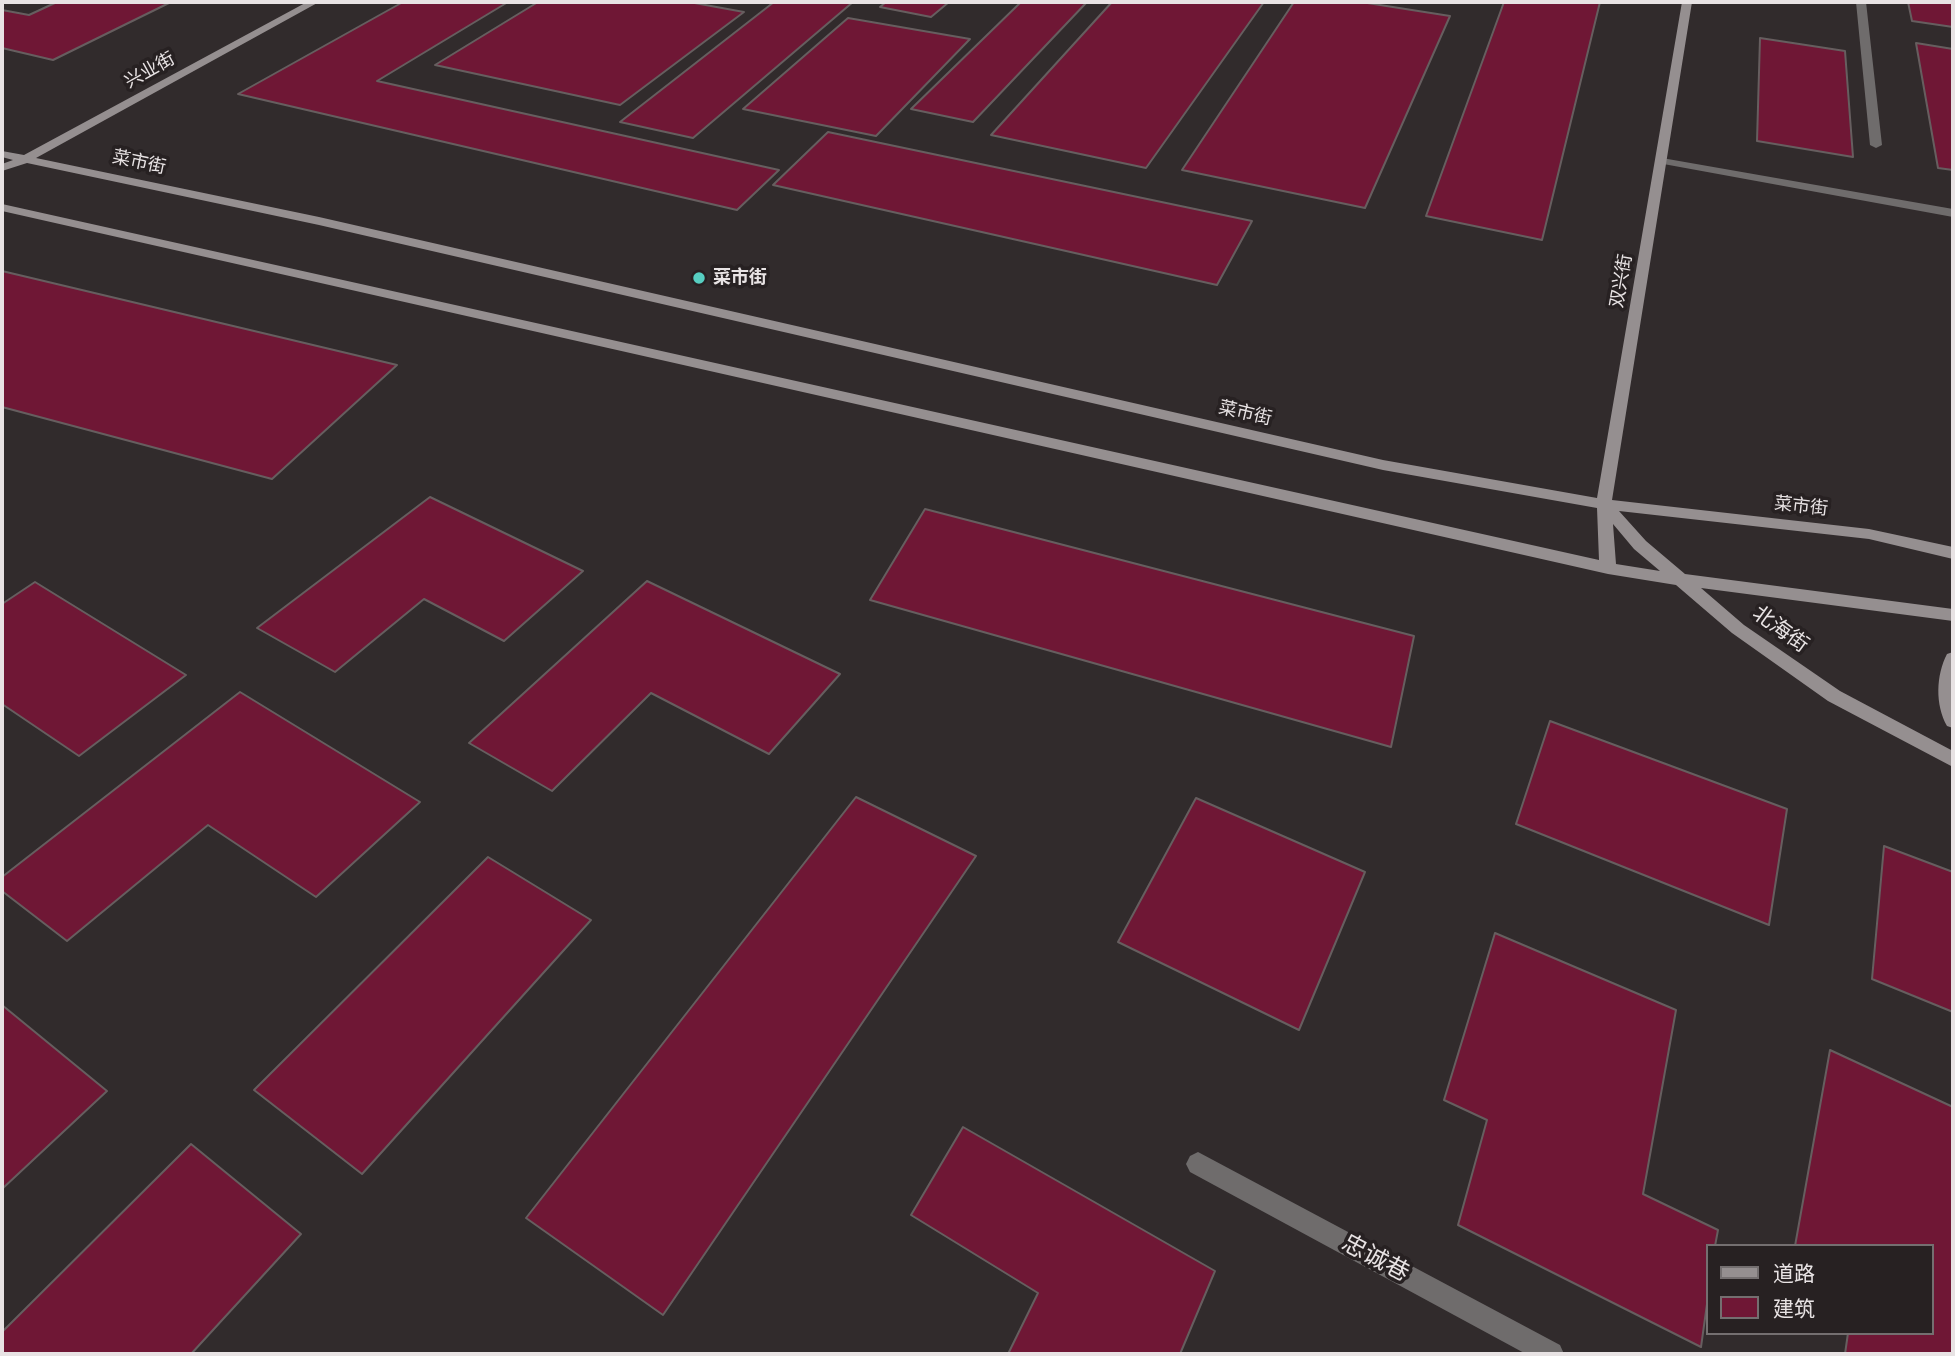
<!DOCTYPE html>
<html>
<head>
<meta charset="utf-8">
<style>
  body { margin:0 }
  #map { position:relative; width:1955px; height:1356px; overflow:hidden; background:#312b2c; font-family:"DM Sans","Noto Sans SC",sans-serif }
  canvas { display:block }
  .frame { position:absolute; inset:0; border:4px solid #e8e3e4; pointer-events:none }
  .legend { position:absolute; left:1706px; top:1244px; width:228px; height:91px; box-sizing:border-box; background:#272122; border:2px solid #746f70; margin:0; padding:9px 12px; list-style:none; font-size:21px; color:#e8e3e4 }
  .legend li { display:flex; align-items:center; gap:14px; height:35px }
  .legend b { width:35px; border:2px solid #746f70 }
</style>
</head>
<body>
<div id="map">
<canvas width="1955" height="1356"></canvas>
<div class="frame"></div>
<ul class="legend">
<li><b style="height:9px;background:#958f90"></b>道路</li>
<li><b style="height:19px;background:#6f1735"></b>建筑</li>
</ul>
</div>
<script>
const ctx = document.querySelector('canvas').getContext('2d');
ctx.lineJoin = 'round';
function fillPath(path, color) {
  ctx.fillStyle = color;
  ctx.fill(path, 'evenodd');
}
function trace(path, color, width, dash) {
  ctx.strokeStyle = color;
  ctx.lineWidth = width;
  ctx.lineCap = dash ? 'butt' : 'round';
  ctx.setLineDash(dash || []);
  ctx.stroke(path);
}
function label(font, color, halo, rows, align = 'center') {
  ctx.font = font + ' "DM Sans","Noto Sans SC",sans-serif';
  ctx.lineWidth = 7;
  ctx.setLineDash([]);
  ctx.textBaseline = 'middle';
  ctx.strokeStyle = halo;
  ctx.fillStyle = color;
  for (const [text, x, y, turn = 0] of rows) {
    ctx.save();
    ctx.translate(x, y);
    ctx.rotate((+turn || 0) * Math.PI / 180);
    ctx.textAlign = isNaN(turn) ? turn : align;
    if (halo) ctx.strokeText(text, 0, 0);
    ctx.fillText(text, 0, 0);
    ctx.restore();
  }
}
const building = new Path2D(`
  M57,2H171L53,60L2,48V10L29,15Z
  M403,2H508L377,81L779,170L737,210L238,94Z
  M538,2H689L744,12L620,105L435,65Z
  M774,2H853L693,138L620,122Z
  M886,2H949L931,17L880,7Z
  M1021,2H1087L973,122L911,109Z
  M1112,2H1264L1146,168L991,135Z
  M1294,2H1361L1450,16L1365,208L1182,170Z
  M1504,2H1600L1542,240L1426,216Z
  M1908,2H1953V27L1912,21Z
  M848,18L970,39L876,136L743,109Z
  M1760,38L1845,51L1853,157L1757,141Z
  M1916,43L1953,49V170L1938,168Z
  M828,132L1252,221L1217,285L773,185Z
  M2,271L397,365L272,479L2,407Z
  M430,497L583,571L504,641L424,599L335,672L257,628Z
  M925,509L1414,636L1391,747L870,600Z
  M647,581L840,674L769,754L651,693L552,791L469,743Z
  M35,582L186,675L79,756L2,704V604Z
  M240,692L420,802L316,897L208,825L67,941L2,891V877Z
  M1550,721L1787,809L1769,925L1516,824Z
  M856,797L976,856L663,1315L526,1218Z
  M1196,798L1365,872L1299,1030L1118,942Z
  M1884,846L1953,872V1012L1872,979Z
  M488,857L591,920L362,1174L254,1090Z
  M1495,933L1676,1010L1643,1194L1718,1230L1715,1246H1708V1297L1701,1347L1458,1225L1487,1120L1444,1100Z
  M2,1005L107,1091L2,1189Z
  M1830,1050L1953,1107V1354H1845L1848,1333H1932V1246H1795Z
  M963,1127L1215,1271L1180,1354H1008L1038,1293L911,1215Z
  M191,1144L301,1234L191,1354H2V1332Z`);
fillPath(building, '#6f1735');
trace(building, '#665e5f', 2);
fillPath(new Path2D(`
  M1856,2H1866L1882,145L1876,148L1870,145Z
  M1662,158L1953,209V217L1658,163L1656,161Z
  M1198,1152L1560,1345L1564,1354H1526L1190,1172L1186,1164L1190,1156Z`), '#6f6c6c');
fillPath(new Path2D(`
  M307,2H319L36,158L319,217L1383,460L1597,498L1682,2H1692L1612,500L1869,529L1953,547V559L1869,539L1619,511L1646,541L1685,574L1953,609V621L1701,588L1744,625L1840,691L1953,751V767L1828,701L1732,633L1676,585L1608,574L2,211V204L1599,560L1597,508L1383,470L319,225L27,163L2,171V164L13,160L2,157V151L24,155ZM1613,524L1634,549L1660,571L1616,564Z
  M1953,652V728L1947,726C1935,705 1936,675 1947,654Z`), '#958f90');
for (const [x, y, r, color] of [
  [699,278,7,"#57cec1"]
]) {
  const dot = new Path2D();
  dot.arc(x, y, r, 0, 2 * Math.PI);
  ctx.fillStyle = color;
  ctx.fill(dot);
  trace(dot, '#272122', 2.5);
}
label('18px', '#e8e3e4', '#272122', [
  ["兴业街",150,71,-29],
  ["菜市街",139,163,12],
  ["双兴街",1622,281,-80],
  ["菜市街",1245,414,13],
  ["菜市街",1801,507,6]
]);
label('bold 18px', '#e8e3e4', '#272122', [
  ["菜市街",713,278]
], 'left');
label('21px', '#e8e3e4', '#272122', [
  ["北海街",1780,630,36]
]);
label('24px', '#e8e3e4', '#272122', [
  ["忠诚巷",1375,1259,28]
]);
</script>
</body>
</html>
